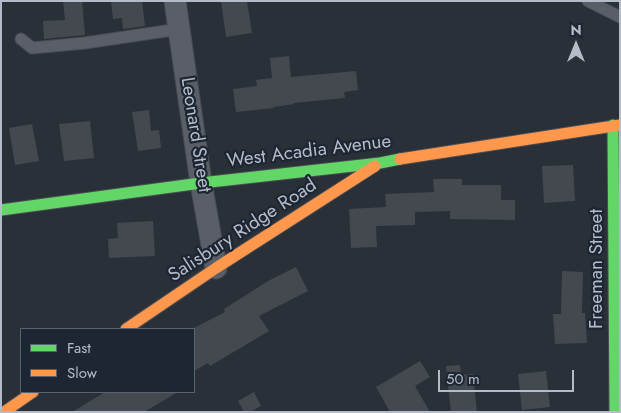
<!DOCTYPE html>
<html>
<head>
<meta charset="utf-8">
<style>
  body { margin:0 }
  #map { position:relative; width:621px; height:413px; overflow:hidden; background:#2a3038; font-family:Jost,sans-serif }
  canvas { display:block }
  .frame { position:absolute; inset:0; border:2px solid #b4bcc9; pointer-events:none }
  .legend { position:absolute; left:20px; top:328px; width:175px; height:65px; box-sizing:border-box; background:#1d2633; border:1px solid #59626f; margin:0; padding:6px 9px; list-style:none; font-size:15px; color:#b4bcc9 }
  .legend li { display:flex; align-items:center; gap:10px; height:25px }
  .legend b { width:25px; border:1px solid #59626f }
  .north { position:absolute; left:551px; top:20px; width:50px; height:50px; -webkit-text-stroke:4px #1d2633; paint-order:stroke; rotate:0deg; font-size:14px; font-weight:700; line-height:20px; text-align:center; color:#b4bcc9 }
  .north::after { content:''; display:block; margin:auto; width:18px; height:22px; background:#b4bcc9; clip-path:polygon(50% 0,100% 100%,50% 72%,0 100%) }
  .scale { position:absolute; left:438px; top:370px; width:136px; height:22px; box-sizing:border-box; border:2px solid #b4bcc9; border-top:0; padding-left:6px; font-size:15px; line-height:18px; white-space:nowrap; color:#b4bcc9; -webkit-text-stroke:4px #1d2633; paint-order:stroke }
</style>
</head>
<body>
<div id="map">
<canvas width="621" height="413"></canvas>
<div class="frame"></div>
<ul class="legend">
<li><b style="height:6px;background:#63d668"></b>Fast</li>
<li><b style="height:6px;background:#ff974d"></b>Slow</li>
</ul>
<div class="north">N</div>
<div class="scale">50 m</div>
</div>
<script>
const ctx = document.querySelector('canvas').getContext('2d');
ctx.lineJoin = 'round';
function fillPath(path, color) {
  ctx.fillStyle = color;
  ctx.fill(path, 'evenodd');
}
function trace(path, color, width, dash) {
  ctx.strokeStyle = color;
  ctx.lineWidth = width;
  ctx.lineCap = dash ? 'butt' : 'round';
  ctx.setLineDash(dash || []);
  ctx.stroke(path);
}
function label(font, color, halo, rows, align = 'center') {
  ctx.font = font + ' Jost,sans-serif';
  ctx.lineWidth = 4.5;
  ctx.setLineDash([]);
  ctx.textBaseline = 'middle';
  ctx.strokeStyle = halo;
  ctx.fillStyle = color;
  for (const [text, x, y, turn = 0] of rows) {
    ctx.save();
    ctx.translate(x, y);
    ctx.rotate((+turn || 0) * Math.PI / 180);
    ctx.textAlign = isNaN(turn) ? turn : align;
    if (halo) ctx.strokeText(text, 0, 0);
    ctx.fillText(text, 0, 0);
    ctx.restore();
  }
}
fillPath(new Path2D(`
  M63,1H82L85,35L44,39L43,21L65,20Z
  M111,1H142L145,26L123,29L122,18L113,19Z
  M221,1H247L252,33L226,37Z
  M289,56L291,77L356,71L358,90L344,92L345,98L294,103V104L274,107V108L236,112L233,89L257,86L256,80L272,78L270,58Z
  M149,110L151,131L159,130L161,148L138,151L132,112Z
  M90,121L94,158L64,161L59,124Z
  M32,124L39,161L15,165L9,128Z
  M573,165L575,201L544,203L542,166Z
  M433,179H462V185H501V200H515V220L450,219V211L415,212V225L376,226L377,247L351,248L349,209L386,207L385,194L434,192Z
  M153,221L155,256L109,258L108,239L118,238L117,223Z
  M296,267L308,291L259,316L269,331L210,366L208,363L194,371V328L225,312L224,309L268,281Z
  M562,271L583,272L582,313H585L587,343L555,344L553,314H561Z
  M420,361L430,377L415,386L430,412H390L376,387Z
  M460,365L461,375L473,374L477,412H451L446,366Z
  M546,371L550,407L522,410L518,374Z
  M105,392H178L144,412H72Z
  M254,392L261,406L250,412H244L238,401Z`), '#444950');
const lane = new Path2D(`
  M588,1L620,17
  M21,39L32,48L85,43L179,29`);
const street = new Path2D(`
  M175,1L201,183L216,268`);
const fast = new Path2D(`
  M613,125L615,412
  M1,210L201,183L380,163L400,159`);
const slow = new Path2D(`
  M400,159L620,125
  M126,329L216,268L375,166
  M4,412L33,392`);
trace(lane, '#484c53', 13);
trace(street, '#484c53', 23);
trace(fast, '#484c53', 13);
trace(slow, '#484c53', 13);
trace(lane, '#5a5e66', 11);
trace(street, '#5a5e66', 21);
trace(fast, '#63d668', 11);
trace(slow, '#ff974d', 11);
label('19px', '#b4bcc9', '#1d2633', [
  ["Leonard Street",195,135,81],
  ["West Acadia Avenue",309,152,-7],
  ["Salisbury Ridge Road",243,231,-33],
  ["Freeman Street",597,269,-90]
]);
</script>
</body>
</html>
